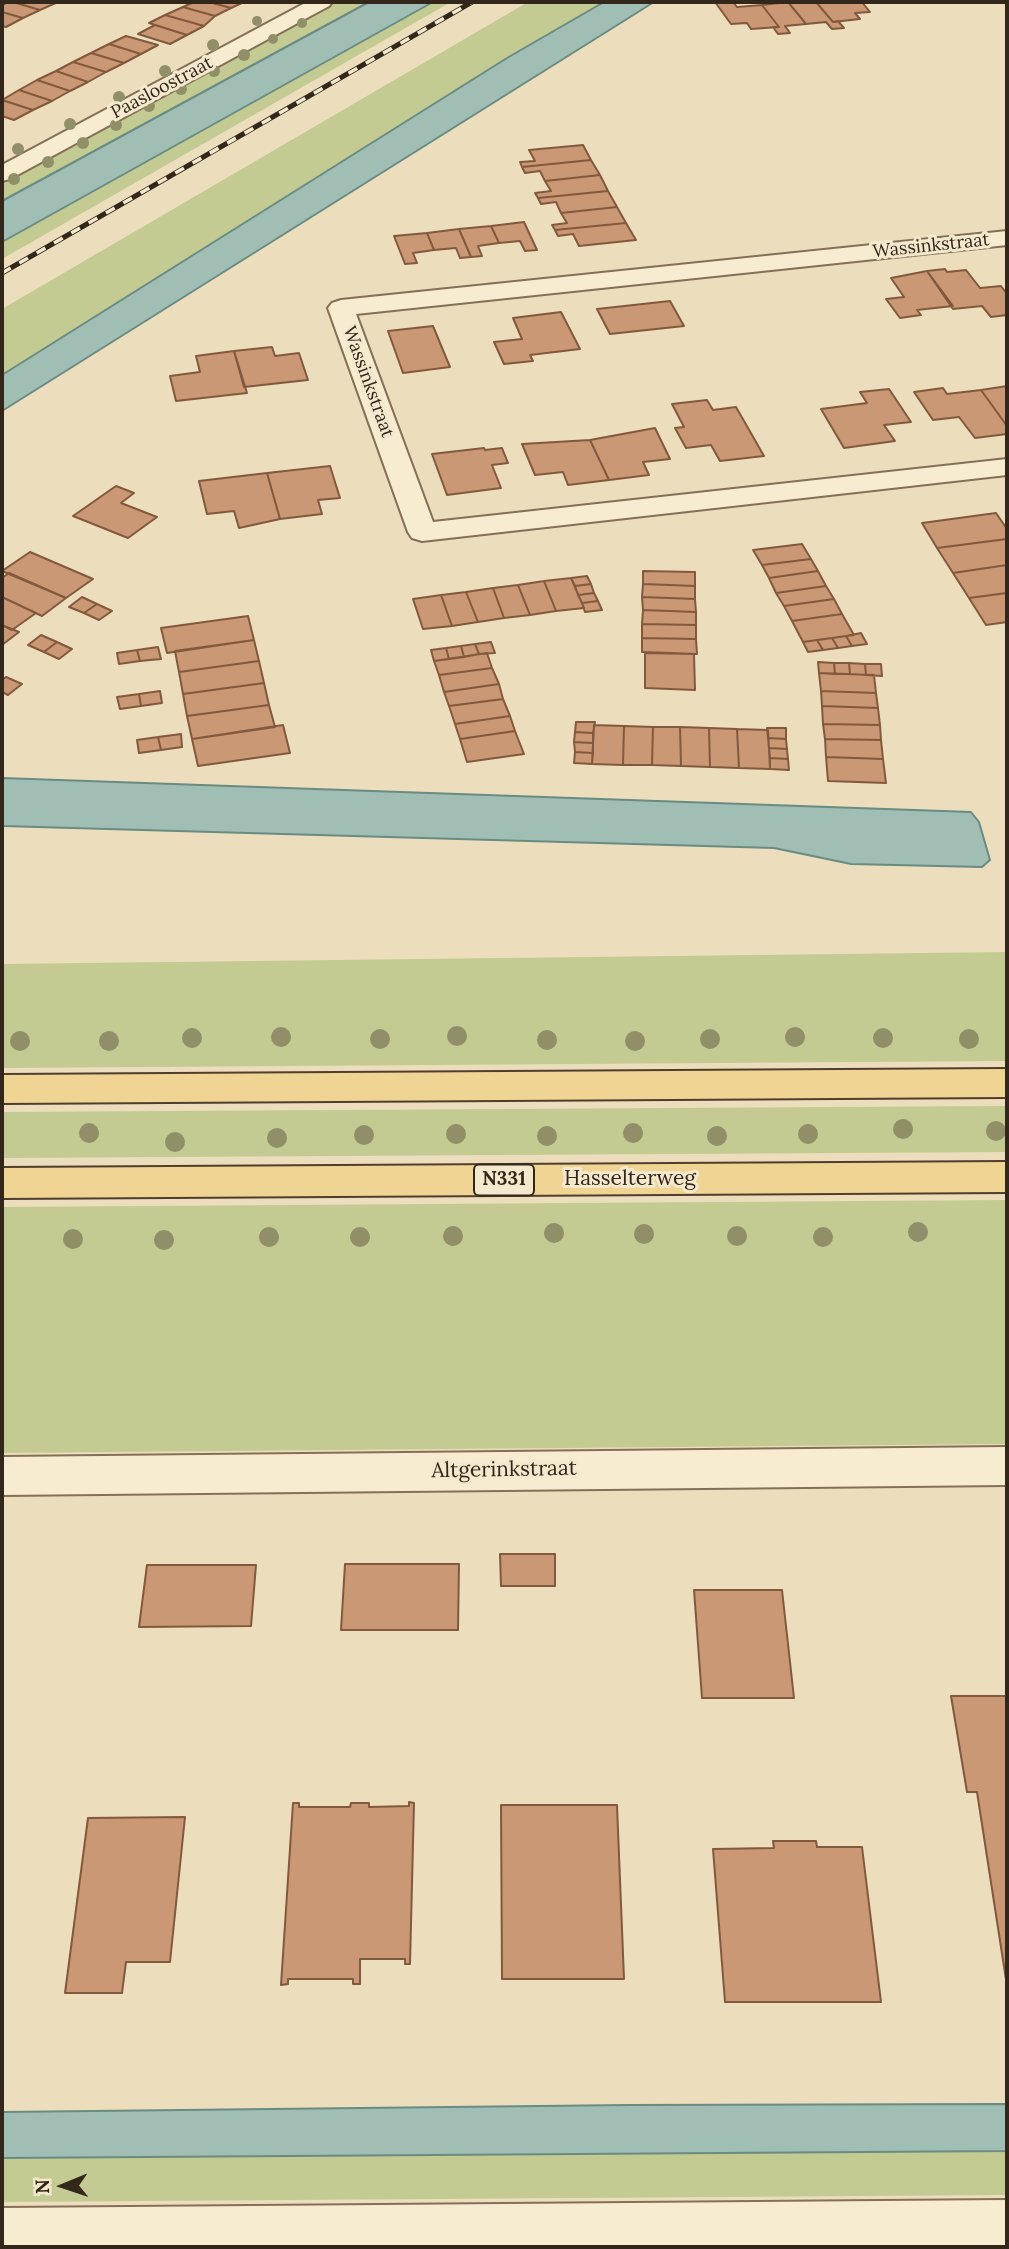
<!DOCTYPE html>
<html>
<head>
<meta charset="utf-8">
<style>
  body { margin:0 }
  #map { position:relative; width:1009px; height:2249px; overflow:hidden; background:#ecdebd; font-family:Lora,serif }
  canvas { display:block }
  .frame { position:absolute; inset:0; border:4px solid #33271b; pointer-events:none }
  .north { position:absolute; left:28px; top:2151px; width:70px; height:70px; -webkit-text-stroke:5px #f4e9cd; paint-order:stroke; rotate:268deg; font-size:19px; font-weight:700; line-height:28px; text-align:center; color:#33271b }
  .north::after { content:''; display:block; margin:auto; width:24px; height:32px; background:#33271b; clip-path:polygon(50% 0,100% 100%,50% 72%,0 100%) }
</style>
</head>
<body>
<div id="map">
<canvas width="1009" height="2249"></canvas>
<div class="frame"></div>
<div class="north">N</div>
</div>
<script>
const ctx = document.querySelector('canvas').getContext('2d');
ctx.lineJoin = 'round';
function fillPath(path, color) {
  ctx.fillStyle = color;
  ctx.fill(path, 'evenodd');
}
function trace(path, color, width, dash) {
  ctx.strokeStyle = color;
  ctx.lineWidth = width;
  ctx.lineCap = dash ? 'butt' : 'round';
  ctx.setLineDash(dash || []);
  ctx.stroke(path);
}
function label(font, color, halo, rows, align = 'center') {
  ctx.font = font + ' Lora,serif';
  ctx.lineWidth = 6;
  ctx.setLineDash([]);
  ctx.textBaseline = 'middle';
  ctx.strokeStyle = halo;
  ctx.fillStyle = color;
  for (const [text, x, y, turn = 0] of rows) {
    ctx.save();
    ctx.translate(x, y);
    ctx.rotate((+turn || 0) * Math.PI / 180);
    ctx.textAlign = isNaN(turn) ? turn : align;
    if (halo) ctx.strokeText(text, 0, 0);
    ctx.fillText(text, 0, 0);
    ctx.restore();
  }
}
fillPath(new Path2D(`
  M336,2H369L2,201V182Z
  M433,2H451L2,259V242Z
  M528,2H604L507,58L2,375V309Z
  M1007,952V1061L2,1068V964Z
  M1007,1106V1152L2,1158V1112Z
  M1007,1200V1444L2,1453V1207Z
  M1007,2151V2195L2,2202V2158Z`), '#c3ca92');
const water = new Path2D(`
  M369,2H433L2,242V201Z
  M604,2H654L2,411V375L507,58Z
  M2,778L971,812L979,822L990,860L982,867L851,864L774,848L2,826Z
  M1007,2104V2151L2,2158V2112L629,2105Z`);
fillPath(water, '#a1beb5');
trace(water, '#698b82', 2);
const building = new Path2D(`
  M8,2H13L40,10L23,18L2,12V5Z
  M13,2H58L40,10Z
  M194,2H209L231,8L215,16L183,7Z
  M209,2H244L231,8Z
  M715,2H733L737,7L762,5L779,27L751,29L747,23L731,24Z
  M788,2L806,24L785,26L790,33L778,34L773,27H779L762,5Z
  M788,2H816L833,22L838,21L844,28L832,29L826,22L806,24Z
  M816,2H862L870,12L855,13L860,19L833,22Z
  M183,7L215,16L204,26L165,15Z
  M2,12L23,18L6,27L2,26Z
  M165,15L204,26L187,35L149,23Z
  M155,25L187,35L170,44L138,34Z
  M126,36L158,45L141,54L109,44Z
  M109,44L141,54L124,63L91,53Z
  M91,53L124,63L106,72L73,62Z
  M73,62L106,72L88,82L56,71Z
  M56,71L88,82L70,91L37,80Z
  M37,80L70,91L52,101L19,90Z
  M19,90L52,101L33,110L2,100Z
  M2,100L33,110L14,120L2,116Z
  M583,145L591,160L522,167L520,162L535,161L529,150Z
  M591,160L600,175L545,181L540,171L525,173L522,167Z
  M600,175L608,191L538,198L535,193L551,191L545,181Z
  M608,191L617,207L561,213L556,202L541,204L538,198Z
  M617,207L626,223L555,230L552,225L567,223L561,213Z
  M524,222L537,250L525,251L520,241L499,243L491,226Z
  M626,223L636,240L579,246L573,234L558,236L555,230Z
  M491,226L499,243L478,246L482,256L471,257L459,229Z
  M459,229L471,257L460,258L456,248L434,250L427,233Z
  M427,233L434,250L413,253L417,263L405,264L394,236Z
  M945,269L947,272L966,270L980,288L1001,286L1007,294V315L991,317L982,306L953,309L927,271Z
  M927,271L953,306L917,310L921,315L900,318L886,299L904,297L891,278Z
  M670,301L684,326L610,334L597,309Z
  M561,312L580,349L530,355L533,361L504,364L494,342L522,339L513,318Z
  M433,326L450,367L403,373L388,331Z
  M272,347L275,356L299,353L308,380L244,387L234,351Z
  M234,351L247,393L176,401L170,376L200,372L196,356Z
  M1007,386V426L981,390Z
  M943,388L947,394L981,390L1007,426V434L975,438L959,417L933,420L914,392Z
  M889,389L911,422L884,425L895,441L844,448L821,409L867,403L860,392Z
  M707,400L713,410L736,407L764,456L720,461L711,445L686,448L675,428L684,427L672,404Z
  M655,428L670,459L643,462L649,475L609,480L590,440Z
  M590,440L609,480L568,485L563,472L535,475L522,444Z
  M484,448L485,450L502,448L508,463L492,465L501,488L447,495L432,454Z
  M330,466L340,498L318,500L322,514L280,519L267,473Z
  M267,473L280,519L239,528L234,511L207,514L199,481Z
  M116,486L134,493L121,503L157,517L128,538L73,516Z
  M996,513L1007,529V539L937,548L922,523Z
  M1007,539V565L953,573L937,548Z
  M802,544L811,559L762,565L753,550Z
  M30,552L93,579L66,598L2,571Z
  M811,559L818,571L769,578L762,565Z
  M1007,565V593L969,598L953,573Z
  M643,571L695,572V586L643,584Z
  M818,571L826,586L776,593L769,578Z
  M9,573L66,598L42,616L2,597V578Z
  M587,576L591,584L575,586L571,578Z
  M571,578L584,608L556,611L544,581Z
  M544,581L556,611L530,615L518,585Z
  M591,584L594,593L578,595L575,586Z
  M643,584L695,586V599L642,597Z
  M518,585L530,615L504,618L493,588Z
  M826,586L834,599L784,606L776,593Z
  M493,588L504,618L478,622L466,592Z
  M466,592L478,622L452,626L441,595Z
  M594,593L598,601L582,603L578,595Z
  M1007,593V622L986,625L969,598Z
  M441,595L452,626L423,629L413,599Z
  M2,597L36,613L12,630L2,625Z
  M82,597L97,604L84,613L69,607Z
  M642,597L695,599L696,612L643,610Z
  M834,599L842,614L792,621L784,606Z
  M598,601L602,610L585,612L582,603Z
  M97,604L112,611L99,620L84,613Z
  M643,610L696,612V625L642,624Z
  M842,614L854,635L803,642L792,621Z
  M248,616L254,640L167,653L161,628Z
  M642,624L696,625V639L642,638Z
  M2,625L19,632L2,645Z
  M861,633L867,644L852,646L846,636Z
  M41,635L57,642L44,652L28,645Z
  M846,636L852,646L838,648L832,638Z
  M642,638L696,639L697,654L642,652Z
  M832,638L838,648L823,650L817,640Z
  M254,640L259,661L179,672L175,651Z
  M817,640L823,650L808,652L803,642Z
  M57,642L72,649L59,659L44,652Z
  M491,642L495,653L479,654L475,644Z
  M475,644L479,654L464,657L461,646Z
  M461,646L464,657L449,659L446,648Z
  M158,647L161,659L140,661L137,650Z
  M446,648L449,659L434,661L431,650Z
  M137,650L140,661L119,664L117,653Z
  M487,653L492,668L439,675L434,661Z
  M645,653L694,654L695,690L645,688Z
  M259,661L264,683L183,694L179,672Z
  M818,662L834,663L835,674L819,673Z
  M834,663H849L850,674H835Z
  M849,663L865,664L866,675L850,674Z
  M865,664H881L882,676L866,675Z
  M492,668L499,684L444,692L439,675Z
  M819,673L874,675L876,693L821,691Z
  M6,677L22,684L8,695L2,692V680Z
  M264,683L269,705L187,716L183,694Z
  M499,684L503,699L449,706L444,692Z
  M160,691L162,703L141,706L139,694Z
  M821,691L876,693L878,708L822,706Z
  M139,694L141,706L120,709L117,697Z
  M503,699L510,716L455,724L449,706Z
  M269,705L275,727L192,739L187,716Z
  M822,706L878,708L880,725L823,724Z
  M510,716L515,731L460,739L455,724Z
  M576,722H595L593,733L575,732Z
  M823,724L880,725L881,740L825,739Z
  M283,725L290,753L198,766L192,739Z
  M594,725L624,726L623,765L592,764Z
  M624,726L653,727L652,765H623Z
  M653,727H680L681,766L652,765Z
  M680,727L709,728L710,767L681,766Z
  M709,728L737,729L739,768L710,767Z
  M767,728H786V739L768,738Z
  M737,729L768,730L770,769L739,768Z
  M515,731L524,754L467,762L460,739Z
  M575,732L593,733V743L574,742Z
  M181,734L182,747L161,750L158,737Z
  M158,737L161,750L139,753L137,740Z
  M768,738L786,739L787,749L769,748Z
  M825,739L881,740L883,759L826,757Z
  M574,742L593,743V753L575,752Z
  M769,748L787,749L788,759L770,758Z
  M575,752L593,753L592,764L574,763Z
  M826,757L883,759L886,783L828,781Z
  M770,758L788,759L789,770L770,769Z
  M500,1554H555V1586H501Z
  M345,1564H459L458,1630H341Z
  M147,1565H256L251,1626L139,1627Z
  M694,1590H782L794,1698H702Z
  M951,1696H1007V1986L977,1792H967Z
  M409,1802L414,1803L410,1964H405V1959H360V1984H353V1979H288V1984L281,1985L293,1803H299V1807H350L351,1803H369V1807L409,1806Z
  M501,1805H617L624,1979H502Z
  M185,1817L170,1962H126L122,1993H65L88,1818Z
  M773,1841H816L817,1847H862L881,2002H725L713,1849L774,1848Z`);
fillPath(building, '#ca9874');
trace(building, '#82593d', 2);
const minor = new Path2D(`
  M307,2H332L329,6L10,179L2,181V165Z
  M1007,231V245L356,314L433,522L1007,459V475L422,541L412,538L408,532L328,308L332,303L341,300Z
  M1007,1447V1485L2,1495V1457Z
  M1007,2200V2247H2V2208Z`);
const primary = new Path2D(`
  M1007,1069V1097L2,1103V1075Z
  M1007,1162V1192L2,1198V1168Z`);
trace(minor, '#846f57', 4);
trace(primary, '#513d2c', 4);
fillPath(minor, '#f8ecd0');
fillPath(primary, '#f0d494');
const rail = new Path2D(`
  M2,273L472,2`);
trace(rail, '#33271b', 5);
trace(rail, '#f4e9cd', 3.5, [10]);
ctx.fillStyle = '#908f68';
for (const [x, y, r] of [
  [257,21,5],
  [302,23,5],
  [273,39,5],
  [213,45,6],
  [244,55,6],
  [165,71,6],
  [214,71,6],
  [181,89,6],
  [119,97,6],
  [149,106,6],
  [70,124,6],
  [116,125,6],
  [83,143,6],
  [18,149,6],
  [48,162,6],
  [14,179,6],
  [457,1036,10],
  [281,1037,10],
  [795,1037,10],
  [192,1038,10],
  [883,1038,10],
  [380,1039,10],
  [710,1039,10],
  [969,1039,10],
  [547,1040,10],
  [20,1041,10],
  [109,1041,10],
  [635,1041,10],
  [903,1129,10],
  [996,1131,10],
  [89,1133,10],
  [633,1133,10],
  [456,1134,10],
  [808,1134,10],
  [364,1135,10],
  [547,1136,10],
  [717,1136,10],
  [277,1138,10],
  [175,1142,10],
  [918,1232,10],
  [554,1233,10],
  [644,1234,10],
  [453,1236,10],
  [737,1236,10],
  [269,1237,10],
  [360,1237,10],
  [823,1237,10],
  [73,1239,10],
  [164,1240,10]
]) {
  ctx.beginPath();
  ctx.arc(x, y, r, 0, 2 * Math.PI);
  ctx.fill();
}
label('18px', '#33271b', '#f4e9cd', [
  ["Paasloostraat",162,88,-28],
  ["Wassinkstraat",931,246,-6],
  ["Wassinkstraat",368,382,70]
]);
for (const [x, y, w] of [
  [504,1180,60]
]) {
  const box = new Path2D();
  box.roundRect(x - w / 2, y - 15.5, w, 31, 5);
  ctx.fillStyle = '#f4e9cd';
  ctx.fill(box);
  trace(box, '#33271b', 2);
}
label('bold 19px', '#33271b', null, [
  ["N331",504,1180]
]);
label('21px', '#33271b', '#f4e9cd', [
  ["Hasselterweg",630,1179],
  ["Altgerinkstraat",504,1470,-1]
]);
</script>
</body>
</html>
